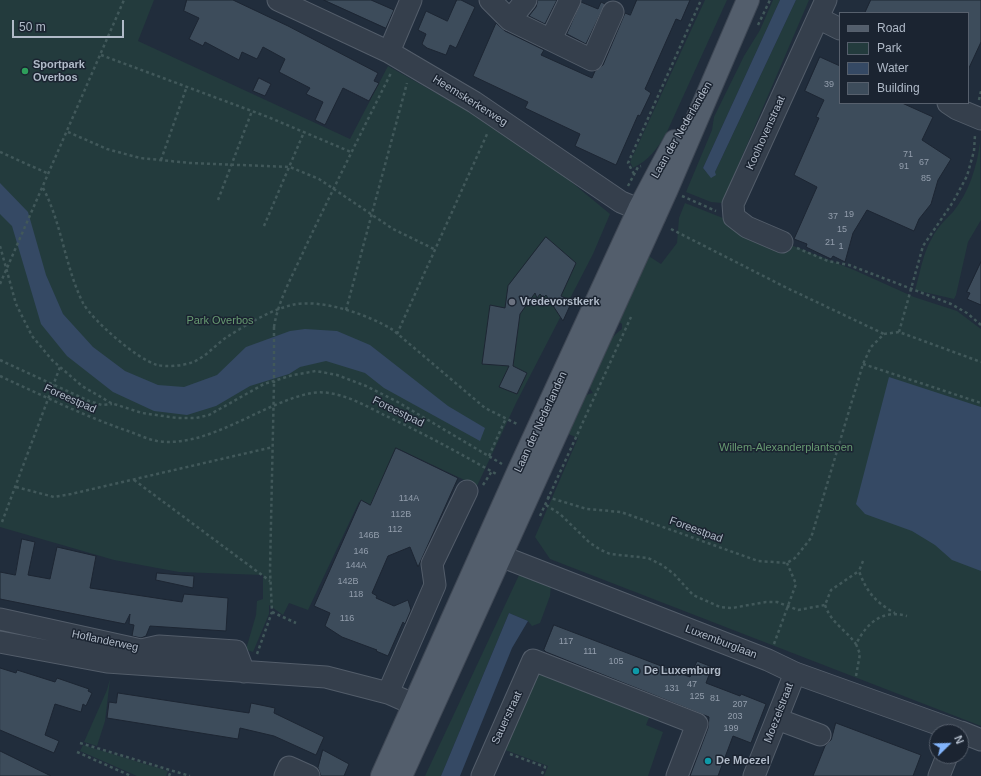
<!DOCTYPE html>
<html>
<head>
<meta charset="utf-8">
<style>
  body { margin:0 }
  #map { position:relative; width:981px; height:776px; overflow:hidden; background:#212d3c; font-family:Helvetica,sans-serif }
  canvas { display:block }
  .legend { position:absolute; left:839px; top:12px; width:130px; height:92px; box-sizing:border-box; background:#1b2431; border:1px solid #57606d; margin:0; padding:5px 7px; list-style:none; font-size:12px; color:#b0bac8 }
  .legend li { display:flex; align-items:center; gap:8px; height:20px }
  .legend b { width:20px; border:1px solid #57606d }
  .north { position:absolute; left:929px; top:724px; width:40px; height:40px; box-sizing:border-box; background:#1b2431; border:1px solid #57606d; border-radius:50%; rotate:67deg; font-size:11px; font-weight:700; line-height:16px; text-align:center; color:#b0bac8 }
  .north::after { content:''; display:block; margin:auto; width:14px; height:18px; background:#82b4fb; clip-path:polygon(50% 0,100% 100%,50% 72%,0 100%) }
  .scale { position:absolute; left:12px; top:20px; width:112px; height:18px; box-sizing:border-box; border:2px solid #b0bac8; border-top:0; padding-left:5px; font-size:12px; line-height:14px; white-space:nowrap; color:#b0bac8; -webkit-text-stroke:3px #1b2431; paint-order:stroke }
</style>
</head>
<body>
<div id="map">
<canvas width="981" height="776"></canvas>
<ul class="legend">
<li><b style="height:5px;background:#535e6c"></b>Road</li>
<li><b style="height:11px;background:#233b3d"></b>Park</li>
<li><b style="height:11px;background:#354964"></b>Water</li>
<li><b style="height:11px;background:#3d4c5b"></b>Building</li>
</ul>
<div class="north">N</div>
<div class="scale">50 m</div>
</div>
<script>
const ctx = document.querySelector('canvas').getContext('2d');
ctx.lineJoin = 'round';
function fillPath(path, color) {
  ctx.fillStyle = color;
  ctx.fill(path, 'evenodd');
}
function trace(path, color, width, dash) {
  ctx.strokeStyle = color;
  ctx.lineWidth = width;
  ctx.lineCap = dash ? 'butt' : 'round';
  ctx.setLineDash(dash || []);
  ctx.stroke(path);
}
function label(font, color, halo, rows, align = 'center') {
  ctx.font = font + ' Helvetica,sans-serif';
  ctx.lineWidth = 3;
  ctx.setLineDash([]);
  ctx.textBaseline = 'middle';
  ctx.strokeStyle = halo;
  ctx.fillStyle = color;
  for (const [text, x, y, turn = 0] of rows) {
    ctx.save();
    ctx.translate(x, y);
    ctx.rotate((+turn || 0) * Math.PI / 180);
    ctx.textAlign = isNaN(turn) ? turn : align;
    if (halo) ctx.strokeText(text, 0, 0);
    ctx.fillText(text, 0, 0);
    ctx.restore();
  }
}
fillPath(new Path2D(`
  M0,0H154L138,41L350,139L388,66L523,142L610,214L593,254L517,401L477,486L399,449L370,507L359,502L308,610L289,603L283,615L269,605V614L253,652L247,650V646L256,615L257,601L263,599V575L179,572L114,560L0,527Z
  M705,0H727L666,134C657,149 649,160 633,168L630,162Z
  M773,0H780L703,168L707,173L715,172L796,0H809L722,203L711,202L686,192L712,130L714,117L744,56L760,30Z
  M980,142L981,220L968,242L956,295L954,299L915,290C920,273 923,253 932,238C937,228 945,220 953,212C969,192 977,167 980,142Z
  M685,203L854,270L914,297L957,311L981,329V726L550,559L535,537L578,438L566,433C572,419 576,395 593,393L587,384C596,365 604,342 622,329V324L617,320L644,253L661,264L677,243L679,218Z
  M520,573L551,585L550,596L540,623L532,626L528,621L509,613L441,776H425Z
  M535,665L652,710L646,725L663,732L648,776H544L548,766L500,748Z
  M110,679L105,721L97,746L84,742L107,690Z
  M83,745L168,771L166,776H137L80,751Z`), '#233b3d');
fillPath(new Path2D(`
  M780,0H796L715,172L716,175L711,178L703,168Z
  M0,183L28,212L46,275L63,314L93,347L125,371L158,385L184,387L217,375L246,347L290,331L305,329L337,331L370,345L448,406L485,428L480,441L384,388L365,373L326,361L300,367L289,374L250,386L216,406L187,415L154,411L113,392L67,356L41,324L12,226L0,214Z
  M889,377L981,407V571L952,560L935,545L912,531L865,514L856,504Z
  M509,613L528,621L512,648L460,776H441Z`), '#354964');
const building = new Path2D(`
  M187,0H233L288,26L378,73L374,81L379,83L369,101L343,88L325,125L315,120L323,102L306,94L310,88L279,72L285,59L263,47L257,59L242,52L239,60L205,42L203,46L189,39L199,18L184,11Z
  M324,0H371L394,10L386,28Z
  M457,0H461L475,7L456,48L450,45L446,55L427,48L422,44L426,34L418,30L426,11L447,21Z
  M538,0H557L545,24L529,16L536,7Z
  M637,0H690L681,21L676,19L645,89L651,93L640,116L638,115L616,165L575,146L580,134L525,108L528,102L473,76L496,23L505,31L544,50L541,55L592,78L595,71L603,65L625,13L630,15Z
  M871,0H981V42L968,70V13H865Z
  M581,2L598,9L601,2L605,4L586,44L567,34Z
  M820,57L840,66V103H902L933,117L922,140L951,159L938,180L931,204L919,219L914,231L867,210L853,233L845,262L833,256L831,259L806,247L807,244L794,239L817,187L794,175L819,118L816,117L824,100L805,91Z
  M259,78L271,84L265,96L253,91Z
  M546,237L576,263L561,296L572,301L563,321L546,295L543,298L540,294L537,298L535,293L520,314L513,366L527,373L517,394L499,387L509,366L482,364L490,305L505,308L508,286Z
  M981,262V305L967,299L970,293L967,292Z
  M396,448L458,478L418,567L410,547L388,556L372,593L377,596L376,598L394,606L408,600L411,610L405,624L403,622L388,656L376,651L377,650L342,637L325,626L330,613L314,606L361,500L370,505Z
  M22,539L35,542L28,575L50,579L57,547L96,556L90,588L182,602L184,594L228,598L226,631L150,626L146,636L141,638L132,636L134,625L129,624L130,614L125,624L0,599V572L15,575Z
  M157,573L194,576L193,588L156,580Z
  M554,625L690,677L697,661L712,667L706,683L740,696L741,694L766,704L751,743L733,736L718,776H690L708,728L709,717L546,652L544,650Z
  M0,668L16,673L17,670L55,682L57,678L89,689L88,691L92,693L86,706L83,704L81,712L55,704L45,735L59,741L54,753L0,730Z
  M118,693L249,713L251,703L275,708L274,713L324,737L316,755L274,736L240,728L238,739L107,718L109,702L116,703Z
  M836,723L921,755L913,776H813L825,746L831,740Z
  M323,750L349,764L344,776H321L318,768Z
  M0,751L51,776H0Z`);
fillPath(building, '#3d4c5b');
trace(building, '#1d2633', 1);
const minor = new Path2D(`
  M278,0L389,52L474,102L621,202L655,216
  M490,0L510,20L592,60L613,12
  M818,18L840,29
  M510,20L526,0
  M551,39L570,0
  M389,52L411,0
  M948,103L957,109L981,119
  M782,242L747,227L734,217L733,204L826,0
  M485,550L768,660L795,673L960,732
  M0,619L141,650L159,646L236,651L244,672
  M0,642L107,662L326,677L388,693L429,711
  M388,693L435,585L432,564L467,491
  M777,719L820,735
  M961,732L981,740
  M285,776L289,767L309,776
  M482,776L533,660L697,724L677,776
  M754,776L795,673
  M939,776L947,756`);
const major = new Path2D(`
  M382,776L518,472L639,209L675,141
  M401,776L667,189L748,0`);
trace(minor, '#535d6a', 23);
trace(major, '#3f4855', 24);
trace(new Path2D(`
  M758,25L770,0
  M101,55L268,117L351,152
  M979,100L981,91
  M68,132L107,149L140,158L190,163L290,167L319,179L393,229L434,249
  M0,152L49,174
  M161,160L187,86
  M634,174L628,163L701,0
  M628,186L638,167L641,166
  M43,188C62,224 65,267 83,303C93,321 137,359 157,365C167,367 183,366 193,362C206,357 215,345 227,337C246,325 270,310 292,305C321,298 369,315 393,330L485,408L519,425
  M682,196L716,211
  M218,200L252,111
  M264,226L304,132
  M671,229L785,287L884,334
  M0,246L16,304L32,336L52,360L82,386L111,403L142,413L177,418H196L209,415L264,384L293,375L316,371L337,375L366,386L396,401L502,464
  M797,248L828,261L849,265L951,304L967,313L981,325
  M0,284L124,0
  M346,310L407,83
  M274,327C278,300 294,273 305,248C333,189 362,131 391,73
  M899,332L923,246L953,202L967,176L974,151L975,135
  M397,334L488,132
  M884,334L899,332L981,362
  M0,360L89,401L102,405L112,404
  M863,364L981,403
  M0,376C41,395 82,415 125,430C135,433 146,439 157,441C208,449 263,402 312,393C338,389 364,405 386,416C425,434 461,454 498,475
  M489,456L506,418
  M134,480L270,581
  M483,485L492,471
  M16,487L54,497L71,494L273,447
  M547,497L587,509L621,512L758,561L787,563L795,558L811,538L863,364L871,347L884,334
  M546,505L560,514L590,543L601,550L610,554L648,558L662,565L674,574L693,595L720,607L732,608L766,602H777L798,610L825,605L831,590L859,571
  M540,516L631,317
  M2,522L60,367
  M863,561L859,571C866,591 876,603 895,613
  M825,605C831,623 846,630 856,644
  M272,612L296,623
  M774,644L796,584L787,563
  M257,654L272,612L270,570L274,383
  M856,676L860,654L856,644C867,623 882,609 907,616
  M80,743L190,776
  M77,752L131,776
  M510,754L545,767L541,776
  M169,776L171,771`), '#41585a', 2.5, [3, 3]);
trace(minor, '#353f4c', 21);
trace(major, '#535e6c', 22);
trace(new Path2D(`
  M274,327V383`), '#41585a', 2.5, [3, 3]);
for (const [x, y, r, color] of [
  [25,71,4,"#2e9e5b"],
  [512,302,4,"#6b7280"],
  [636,671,4,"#0f9aa8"],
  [708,761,4,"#0f9aa8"]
]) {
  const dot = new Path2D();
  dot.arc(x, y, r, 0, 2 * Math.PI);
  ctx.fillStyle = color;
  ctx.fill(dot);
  trace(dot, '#1b2431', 1.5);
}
label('9px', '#939ead', null, [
  ["39",829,85],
  ["71",908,155],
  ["67",924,163],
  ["91",904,167],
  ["85",926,179],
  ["19",849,215],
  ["37",833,217],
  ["15",842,230],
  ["21",830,243],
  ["1",841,247],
  ["114A",409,499],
  ["112B",401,515],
  ["112",395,530],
  ["146B",369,536],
  ["146",361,552],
  ["144A",356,566],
  ["142B",348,582],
  ["118",356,595],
  ["116",347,619],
  ["117",566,642],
  ["111",590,652],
  ["105",616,662],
  ["47",692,685],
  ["131",672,689],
  ["125",697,697],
  ["81",715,699],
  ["207",740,705],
  ["203",735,717],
  ["199",731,729]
]);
label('bold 11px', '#b0bac8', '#1b2431', [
  ["Sportpark",33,65],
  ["Overbos",33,78],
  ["Vredevorstkerk",520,302],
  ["De Luxemburg",644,671],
  ["De Moezel",716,761]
], 'left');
label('11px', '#b0bac8', '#1b2431', [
  ["Heemskerkerweg",470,101,32],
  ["Laan der Nederlanden",682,130,-60],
  ["Koolhovenstraat",766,133,-66],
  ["Foreestpad",70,399,24],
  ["Foreestpad",398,412,26],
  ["Laan der Nederlanden",541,422,-65],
  ["Foreestpad",696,530,20],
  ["Hoflanderweg",105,641,12],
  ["Luxemburglaan",721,642,21],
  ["Moezelstraat",779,713,-69],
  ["Sauerstraat",507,718,-65]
]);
label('11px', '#679a71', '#1b2431', [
  ["Park Overbos",220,321],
  ["Willem-Alexanderplantsoen",786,448]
]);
</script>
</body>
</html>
